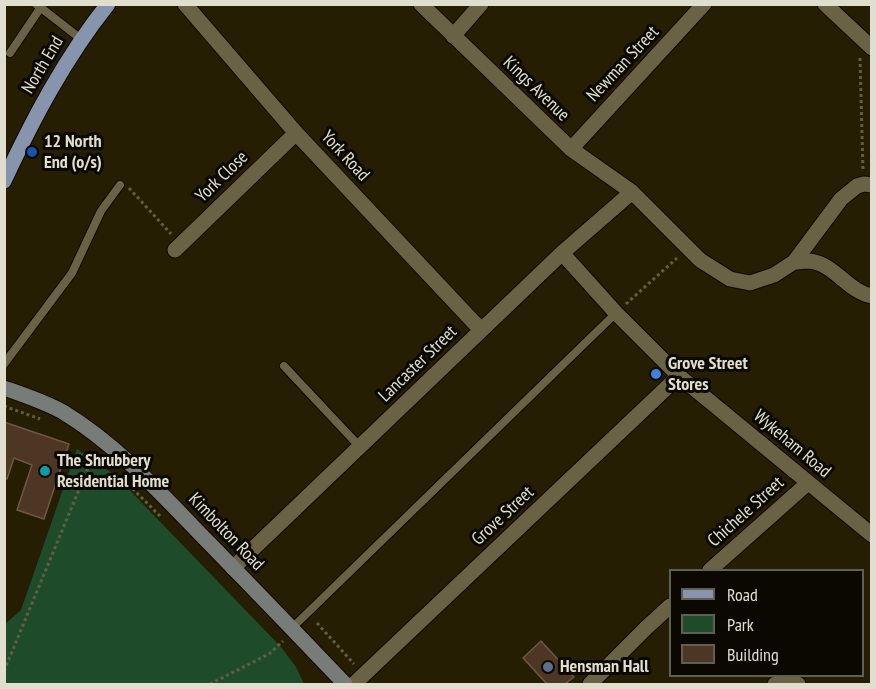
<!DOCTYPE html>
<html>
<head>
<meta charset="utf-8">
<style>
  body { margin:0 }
  #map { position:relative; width:876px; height:689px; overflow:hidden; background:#261e03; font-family:"PT Sans Narrow",sans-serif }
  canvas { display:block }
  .frame { position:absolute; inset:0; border:6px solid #e2dece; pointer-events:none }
  .legend { position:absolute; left:669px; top:569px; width:195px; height:108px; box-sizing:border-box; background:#0b0801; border:2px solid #615e53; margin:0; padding:8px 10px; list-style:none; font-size:18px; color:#e2dece }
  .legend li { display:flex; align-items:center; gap:12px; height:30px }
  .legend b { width:30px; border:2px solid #615e53 }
</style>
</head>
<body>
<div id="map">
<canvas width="876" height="689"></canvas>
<div class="frame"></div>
<ul class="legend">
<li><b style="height:8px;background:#8695ad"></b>Road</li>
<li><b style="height:16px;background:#1e4c2a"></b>Park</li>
<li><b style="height:16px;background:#4d3724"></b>Building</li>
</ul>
</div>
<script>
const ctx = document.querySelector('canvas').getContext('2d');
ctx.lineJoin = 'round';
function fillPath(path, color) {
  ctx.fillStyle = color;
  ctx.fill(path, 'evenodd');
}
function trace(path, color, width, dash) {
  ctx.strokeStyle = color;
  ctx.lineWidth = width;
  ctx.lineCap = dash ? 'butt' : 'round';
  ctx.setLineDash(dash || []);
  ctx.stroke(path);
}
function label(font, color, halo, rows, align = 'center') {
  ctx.font = font + ' "PT Sans Narrow",sans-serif';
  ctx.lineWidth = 6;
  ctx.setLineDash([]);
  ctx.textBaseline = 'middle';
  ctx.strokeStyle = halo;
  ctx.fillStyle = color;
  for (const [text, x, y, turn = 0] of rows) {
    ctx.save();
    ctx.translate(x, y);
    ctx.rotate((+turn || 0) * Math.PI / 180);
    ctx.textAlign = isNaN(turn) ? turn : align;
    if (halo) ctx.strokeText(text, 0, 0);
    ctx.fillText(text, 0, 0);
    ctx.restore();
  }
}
fillPath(new Path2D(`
  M77,449L115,475L281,647L296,667L304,684H5V624L21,610Z`), '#1e4c2a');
const building = new Path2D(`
  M4,422L69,444L44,519L17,510L32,465L14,458L7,479L4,478Z
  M541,641L574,677L565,684H547L523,658Z`);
fillPath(building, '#4d3724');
trace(building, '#6f5743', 1.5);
const lane = new Path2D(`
  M36,4L81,39
  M10,53L43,4
  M4,364L72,273L101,211L120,185
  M284,366L360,447
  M292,628L616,313`);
const street = new Path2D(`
  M185,4L296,133L481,330
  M421,4L571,149L632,192L700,260L730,279L750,283L774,275L794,262L841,199L857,186L864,184L872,185
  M825,4L872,48
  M453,36L481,4
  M571,149L704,4
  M175,250L296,133
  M562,253L616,313L679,376L872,535
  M794,262C799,262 804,261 809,261C834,263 848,292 872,296
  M233,568L562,253L632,192
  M710,570L808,483
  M354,684L679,376
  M590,684L646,628L670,606
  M775,684L789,681L798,684`);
const secondary = new Path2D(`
  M4,388C24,395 45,402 63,412C119,446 164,497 209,543C255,590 300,637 345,684`);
const primary = new Path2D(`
  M4,181C33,119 65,58 108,4`);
trace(lane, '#0f0700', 10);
trace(street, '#0f0700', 17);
trace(secondary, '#0f0700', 17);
trace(primary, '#0f0700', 17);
trace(new Path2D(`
  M860,58L863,171
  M129,188L171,234
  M626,304L677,258
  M4,406L40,419
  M124,480L160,516
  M317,623L354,664
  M4,671L95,451
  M210,684L269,654L283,641`), '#645d46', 3, [3, 3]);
trace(lane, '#6a6245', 8);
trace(street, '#6a6245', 15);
trace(secondary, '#787c79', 15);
trace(primary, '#8695ad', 15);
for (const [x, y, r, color] of [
  [32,152,6,"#1a4fb4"],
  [656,374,6,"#3f7fe0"],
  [45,471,6,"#0f9aa8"],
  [548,667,6,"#5c6f8a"]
]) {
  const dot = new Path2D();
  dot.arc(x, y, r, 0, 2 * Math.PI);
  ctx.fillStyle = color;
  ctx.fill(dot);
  trace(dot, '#0b0801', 2);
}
label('18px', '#e2dece', '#0b0801', [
  ["Newman Street",623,64,-47],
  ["North End",43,65,-59],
  ["Kings Avenue",536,89,44],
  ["York Road",345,156,47],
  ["York Close",222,177,-44],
  ["Lancaster Street",418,364,-44],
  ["Wykeham Road",792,444,40],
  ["Chichele Street",746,512,-42],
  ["Grove Street",503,516,-43],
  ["Kimbolton Road",226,532,46]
]);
label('bold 18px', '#e2dece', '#0b0801', [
  ["12 North",44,142],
  ["End (o/s)",44,163],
  ["Grove Street",668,364],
  ["Stores",668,385],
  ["The Shrubbery",57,461],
  ["Residential Home",57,482],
  ["Hensman Hall",560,667]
], 'left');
</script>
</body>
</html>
